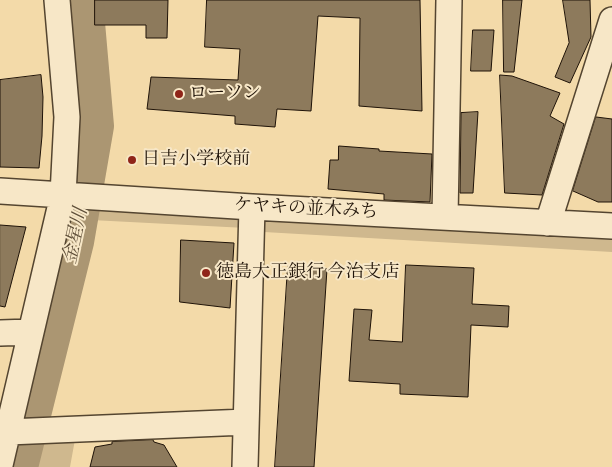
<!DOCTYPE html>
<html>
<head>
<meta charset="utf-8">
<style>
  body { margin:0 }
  canvas { display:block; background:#f3daa9 }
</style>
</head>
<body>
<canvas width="612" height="467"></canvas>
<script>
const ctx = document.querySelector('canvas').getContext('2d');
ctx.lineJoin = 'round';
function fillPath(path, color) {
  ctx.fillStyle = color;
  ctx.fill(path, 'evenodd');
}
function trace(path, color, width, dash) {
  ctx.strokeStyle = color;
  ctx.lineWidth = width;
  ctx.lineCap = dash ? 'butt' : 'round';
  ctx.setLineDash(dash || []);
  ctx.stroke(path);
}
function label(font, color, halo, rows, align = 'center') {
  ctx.font = font + ' Alegreya,"Noto Serif JP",serif';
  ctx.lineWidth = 4;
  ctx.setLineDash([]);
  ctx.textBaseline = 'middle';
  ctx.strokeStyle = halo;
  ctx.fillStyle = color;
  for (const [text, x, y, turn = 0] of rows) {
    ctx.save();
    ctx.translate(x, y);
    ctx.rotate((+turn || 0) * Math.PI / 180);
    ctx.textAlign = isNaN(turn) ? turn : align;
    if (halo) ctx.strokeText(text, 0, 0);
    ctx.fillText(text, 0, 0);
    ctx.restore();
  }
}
fillPath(new Path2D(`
  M92,205L246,214V228L91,220Z
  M265,216L612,236V252L264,232Z
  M76,434L70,467H27L34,436Z`), '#cfb88e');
const water = new Path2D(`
  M34,436L27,467H12L18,440Z`);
fillPath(water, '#ab9672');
trace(water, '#736248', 1);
trace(new Path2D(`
  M20,467L76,242L96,126L85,0`), '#ab9672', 36);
const building = new Path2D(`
  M95,0H168L167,38H146V25H95Z
  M207,0H420L422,111L359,106L360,18L318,16L311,111L277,109L275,127L235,124V116L147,109L151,77L238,80L240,49L205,47Z
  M503,0H522L514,72H504Z
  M563,0H590L591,37L570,83L555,77L569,43Z
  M473,30H494L491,71H471Z
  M41,75L43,97L42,136L39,168L0,167V80Z
  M500,75L512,76L560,93L550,116L564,124L542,195L505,193Z
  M478,112L473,193H460L461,113Z
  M596,117L612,119V202H598L573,191Z
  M339,146L379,149V151L432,154L430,202L384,200V194L328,189L330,160H338Z
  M0,225L26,227L5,307L0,306Z
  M181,240L234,243L230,308L180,302Z
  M406,265L474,268L472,304L509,306L508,327L471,325L468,397L400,394V384L349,381L354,309L372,310L369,340L402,342Z
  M288,266L327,269L314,467H275Z
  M153,440L154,442L164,445L177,467H90L95,447L112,444V442Z`);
fillPath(building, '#8d7a5c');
trace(building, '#1f1308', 1);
const minor = new Path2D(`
  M0,191L252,207L612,226
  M445,217L449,0
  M548,223L612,20
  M0,333L30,332
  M8,432L246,422
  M0,465L63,195L67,117L57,0
  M245,467L252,207`);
trace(minor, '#544530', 28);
trace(minor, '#f7e7c7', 25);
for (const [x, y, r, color] of [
  [179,94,5,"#8f2418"],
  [132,160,5,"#8f2418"],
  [206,273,5,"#8f2418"]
]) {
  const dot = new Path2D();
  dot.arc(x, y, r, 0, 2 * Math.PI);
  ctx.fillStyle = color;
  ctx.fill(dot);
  trace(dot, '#f7e7c7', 2);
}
label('18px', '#1f1308', '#f7e7c7', [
  ["ローソン",189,94],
  ["日吉小学校前",142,160],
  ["徳島大正銀行 今治支店",216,273]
], 'left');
label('18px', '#1f1308', '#f7e7c7', [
  ["ケヤキの並木みち",306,209,3]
]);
label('italic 19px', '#5e4e38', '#f7e7c7', [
  ["金星川",76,236,-78]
]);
</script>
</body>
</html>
